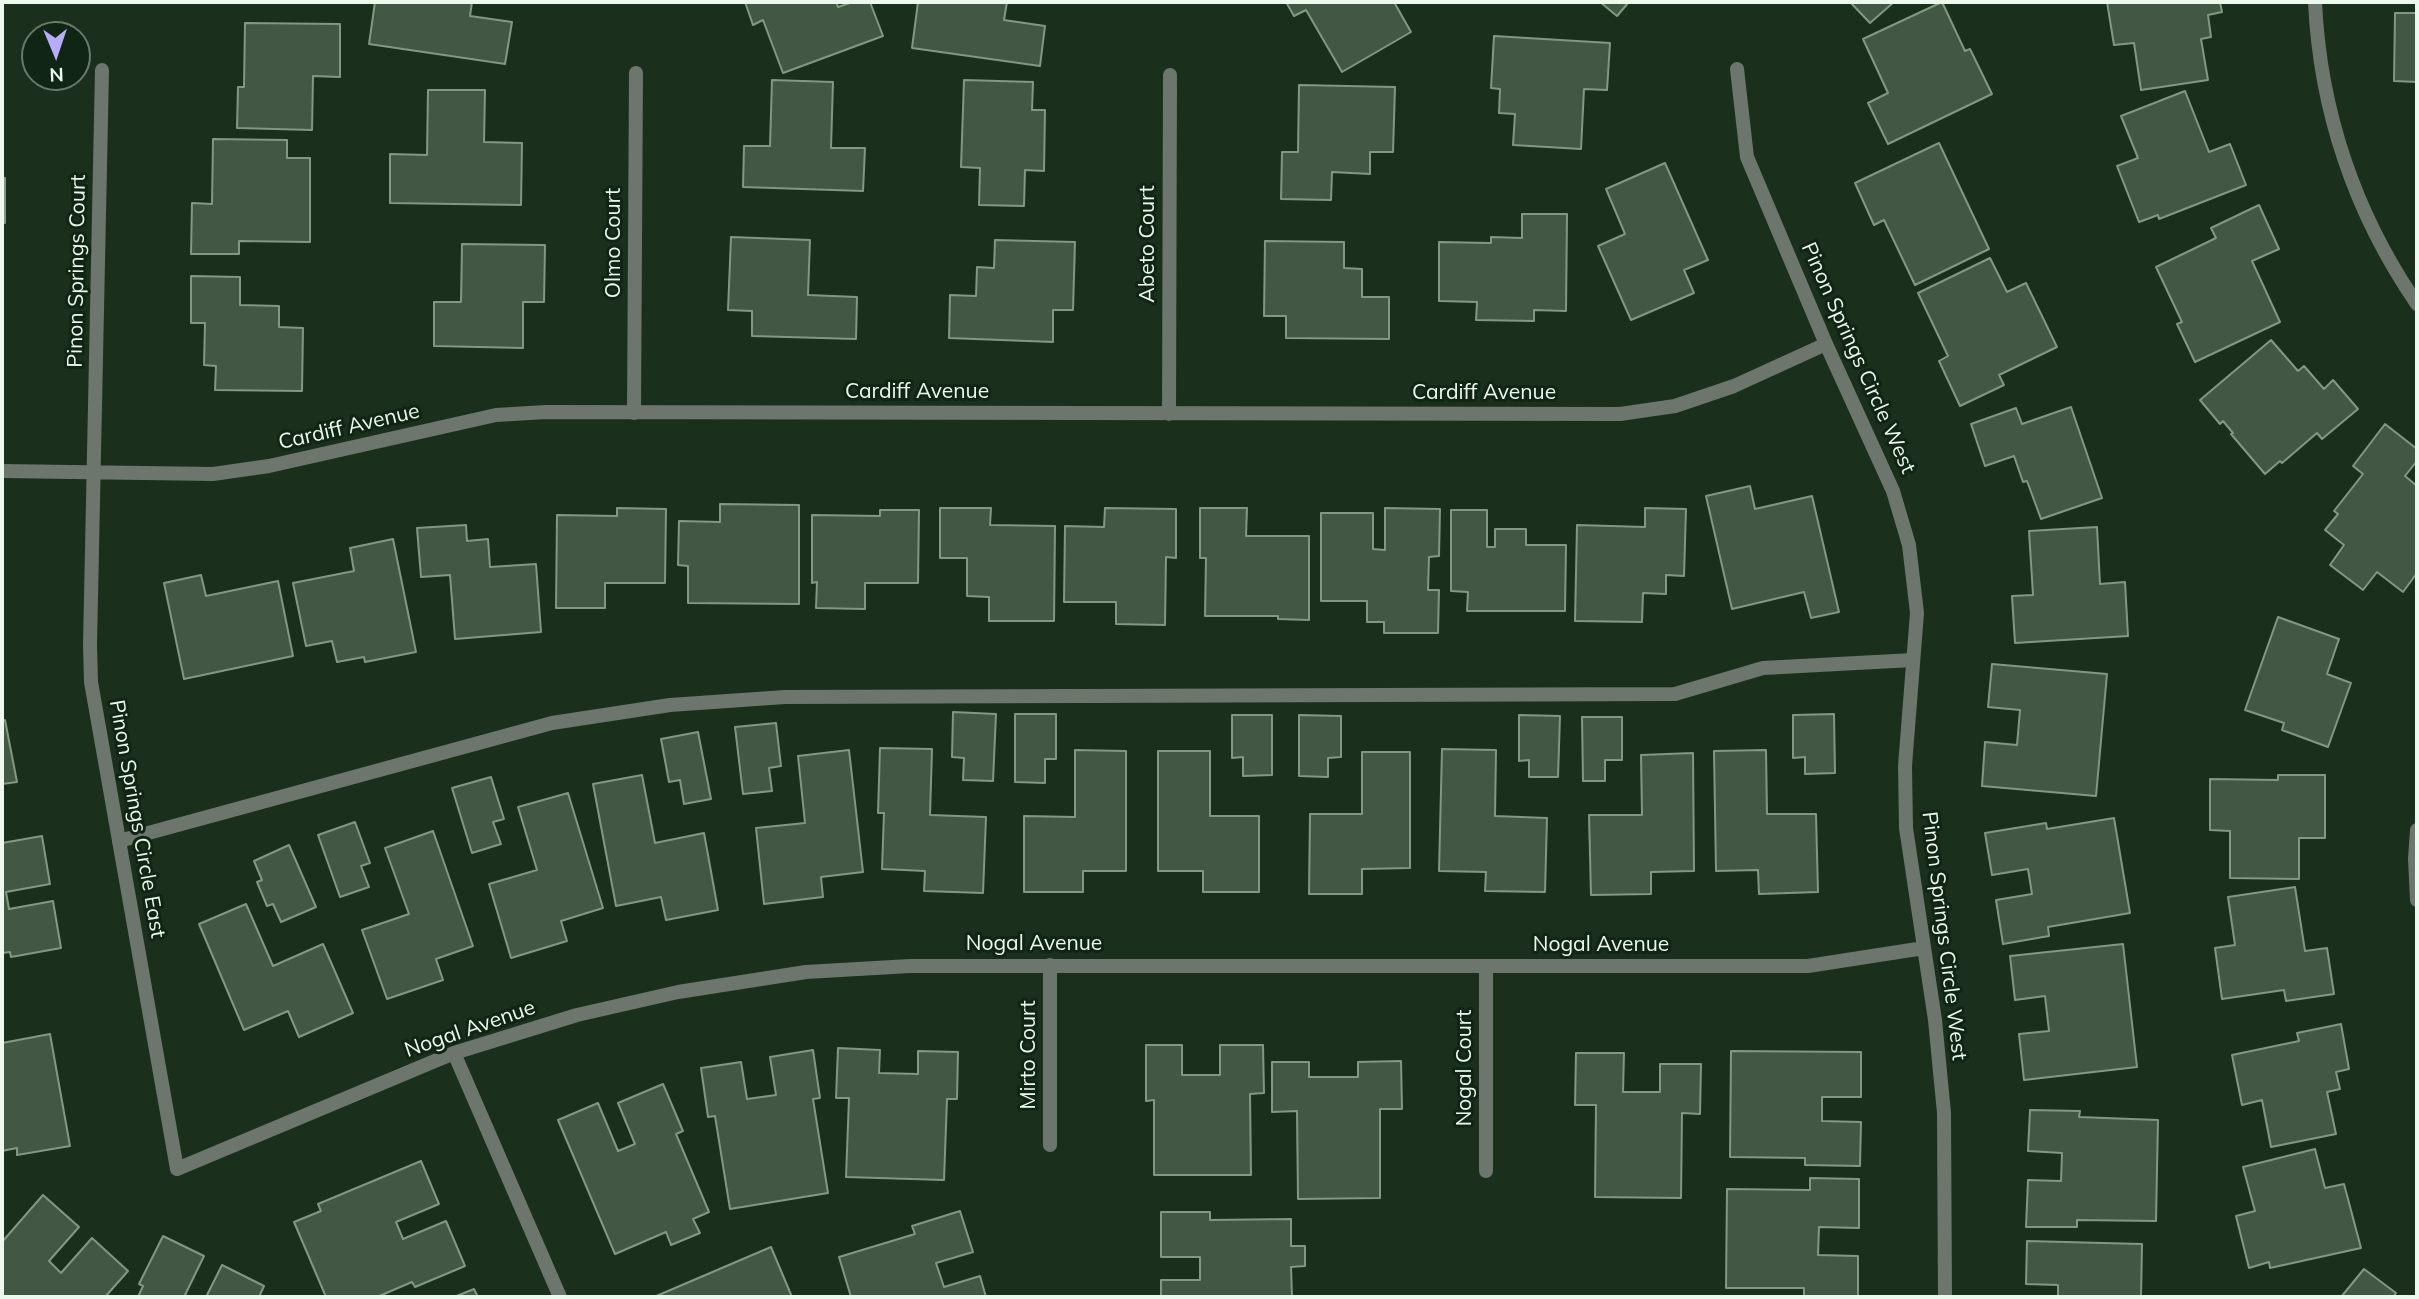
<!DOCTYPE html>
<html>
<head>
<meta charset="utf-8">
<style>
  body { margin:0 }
  #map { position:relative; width:2419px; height:1299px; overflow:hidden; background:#1b2f1d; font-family:Mulish,sans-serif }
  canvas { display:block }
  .frame { position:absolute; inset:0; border:4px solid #ecf9ed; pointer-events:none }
  .north { position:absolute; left:21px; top:21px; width:70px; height:70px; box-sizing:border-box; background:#112514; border:2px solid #697a6b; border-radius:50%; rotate:178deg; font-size:19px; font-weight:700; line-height:28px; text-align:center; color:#ecf9ed }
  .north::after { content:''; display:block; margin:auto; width:24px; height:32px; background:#b6acf8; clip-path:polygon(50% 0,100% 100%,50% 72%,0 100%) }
</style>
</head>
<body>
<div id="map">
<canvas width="2419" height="1299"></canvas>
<div class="frame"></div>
<div class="north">N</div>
</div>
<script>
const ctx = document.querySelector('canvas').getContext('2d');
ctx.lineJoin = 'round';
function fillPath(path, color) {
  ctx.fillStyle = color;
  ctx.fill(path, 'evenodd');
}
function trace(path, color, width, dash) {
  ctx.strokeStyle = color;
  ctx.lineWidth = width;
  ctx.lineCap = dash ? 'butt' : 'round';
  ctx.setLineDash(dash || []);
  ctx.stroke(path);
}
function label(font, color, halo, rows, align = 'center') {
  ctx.font = font + ' Mulish,sans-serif';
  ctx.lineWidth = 6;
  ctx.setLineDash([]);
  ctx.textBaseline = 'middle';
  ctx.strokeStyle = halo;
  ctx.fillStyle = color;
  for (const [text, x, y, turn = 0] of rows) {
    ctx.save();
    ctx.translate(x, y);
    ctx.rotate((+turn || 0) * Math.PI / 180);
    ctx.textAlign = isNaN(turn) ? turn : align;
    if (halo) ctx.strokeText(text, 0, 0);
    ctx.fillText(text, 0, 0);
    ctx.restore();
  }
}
const building = new Path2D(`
  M375,2H472L470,16L512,22L505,64L369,44Z
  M745,2H836L838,7L853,2H870L883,36L783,73L763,20L753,25Z
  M918,2H1007L1004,20L1045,26L1040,66L912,48Z
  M1286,2H1394L1411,32L1342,72L1306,10L1294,16Z
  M1600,2H1629L1617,16Z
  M1850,2H1894L1870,23Z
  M1942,2L1965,51L1970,49L1992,94L1888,144L1868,103L1888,93L1863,39Z
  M2107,2H2220L2222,12L2208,15L2211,37L2201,39L2208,80L2141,90L2134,43L2114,45Z
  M2395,13H2417V82L2394,81Z
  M245,23L340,24V77L313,76L312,130L237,128L238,87H244Z
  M1494,36L1610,43L1607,90L1584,89L1581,149L1513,145L1515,114L1499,113L1500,89L1491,88Z
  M772,80L833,82L831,148H865L863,191L743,187L744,146H770Z
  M964,80L1033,82L1032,110H1045L1044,171L1025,170L1024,206L979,205L980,168L961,167Z
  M1299,85L1395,87L1393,152H1370V174L1332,172L1331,200L1281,199L1282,152H1298Z
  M428,90H485L484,142L522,143L521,205L390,203V154L427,155Z
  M2185,91L2209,152L2230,144L2246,185L2159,219L2158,215L2139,222L2117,166L2138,158L2121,116Z
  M213,139L287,140V158H310V242L239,241V254H191L192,203L212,204Z
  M1939,143L1989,249L1915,285L1884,220L1874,225L1855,183Z
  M1665,163L1708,260L1684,270L1694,293L1631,320L1598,246L1625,234L1606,189Z
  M2,178H5V223H2Z
  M2259,205L2279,249L2252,261L2280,322L2195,362L2177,324L2182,322L2156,267L2216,238L2211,228Z
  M1522,214H1567L1566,311L1534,310V321L1476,320L1477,302L1439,301V242L1491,243V237L1522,238Z
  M731,237L810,240L808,295L857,297L856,339L752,336V311L728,310Z
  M995,240L1075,242L1073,310H1053V342L949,338L950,295L976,296L977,267L994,268Z
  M1265,241L1344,242V268L1362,269V297H1389V339L1286,338V316H1264Z
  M462,244L545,245L544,302H523V348L434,346V302H461Z
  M1990,258L2007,292L2026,283L2057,347L1999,375L2004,385L1960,406L1939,361L1948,356L1918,293Z
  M191,276L240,277V305L279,306V327L303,328L302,391L215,390L216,366L204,365L205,323H191Z
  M2271,340L2298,371L2304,366L2324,389L2333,380L2358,409L2322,439L2317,433L2282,463L2280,461L2265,474L2231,434L2233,433L2223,421L2220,424L2200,400Z
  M2071,407L2102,498L2041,519L2027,481L2023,482L2014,456L1985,466L1971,424L2016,408L2022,424Z
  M2385,424L2417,449V461L2405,476L2417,486V573L2403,592L2377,572L2363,590L2330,565L2344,545L2325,530L2338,514L2334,511L2363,474L2353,466Z
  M1750,486L1755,509L1812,496L1839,612L1811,618L1804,592L1732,609L1706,496Z
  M720,504L799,505V604L688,603V566L678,565L679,521L720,522Z
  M617,508L666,509L665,583H605V608H556L557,515L617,516Z
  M940,508H991L990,525L1055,526L1054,621H989V597L967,596V558H940Z
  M1105,508L1176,509V558L1166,557L1165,625L1116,624V602H1064L1065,526L1104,527Z
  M1200,508H1247L1246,536H1309V620L1278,619V616H1205L1206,558H1200Z
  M1385,508L1440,509L1439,556L1429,557L1428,590H1439L1438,633H1384V622H1367V601H1321V513H1373V549L1385,550Z
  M1645,508L1686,509L1684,576L1666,575V594L1643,593L1642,622L1575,621L1577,525L1645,527Z
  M880,510H919L918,583H865V609L816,608L817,582L812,583V515L880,516Z
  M1451,510H1487V547H1495V529H1526V545H1566L1565,611H1467L1468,592L1451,591Z
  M466,525L467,541L488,539L490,567L536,564L541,632L455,639L450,575L421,577L417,528Z
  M2097,527L2100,584L2125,582L2128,636L2015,643L2012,596L2033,595L2029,531Z
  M393,539L416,652L365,662L364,657L337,662L332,641L306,646L293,583L354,571L350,548Z
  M201,575L206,596L278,581L293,656L184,679L164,583Z
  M2278,617L2339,639L2327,674L2351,683L2328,747L2282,730L2284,723L2245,710Z
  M1992,664L2107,674L2096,796L1982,786L1985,742L2017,745L2020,710L1988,707Z
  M953,712L996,714L993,781L963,780L964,758L952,757Z
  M1015,714H1056V759H1045V783L1015,782Z
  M1834,714L1835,773L1805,774V757L1793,758V715Z
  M1232,715H1272V775L1243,776V757L1232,758Z
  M1299,715L1341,716V757L1328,758V777L1299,776Z
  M1519,715L1560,716L1558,777H1529V760L1519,761Z
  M1582,717H1622V760H1605V781H1583Z
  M2,720H5L17,782L2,784Z
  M776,723L781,766L769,768L772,791L743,794L735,727Z
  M698,732L711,799L684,804L680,780L669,782L661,739Z
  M880,748L932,749L930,815L986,817L983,893L924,891L925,871L882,869L884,813H878Z
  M1442,749L1496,750L1495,816L1547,818L1545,892L1485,891L1486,872L1439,871Z
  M849,750L863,872L821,877L823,897L764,904L756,828L805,823L798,756Z
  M1075,750L1126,751V871H1083V892H1024V816L1075,817Z
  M1766,750L1767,814H1816L1818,892L1759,894L1758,870L1716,871L1714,751Z
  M1158,751H1210V816H1259V892H1203V871H1158Z
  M1362,752H1410V868L1362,869V894H1309L1310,814H1362Z
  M1693,753L1694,871L1651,872V894L1591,895L1589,815H1642L1641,755Z
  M642,775L655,843L704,833L718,910L666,920L661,897L616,906L593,784Z
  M2278,775H2325V838H2299V879L2230,878V831L2210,830V779L2278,780Z
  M491,777L504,819L493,822L501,844L472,853L452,788Z
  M568,793L603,908L561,921L567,941L511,958L489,884L537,870L518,807Z
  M2114,818L2130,913L2048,927L2049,936L2003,944L1996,900L2032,894L2028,869L1992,875L1985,833L2046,823L2047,829Z
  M355,822L370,863L361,866L369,887L340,897L318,835Z
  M433,831L473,946L436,959L443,980L387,999L362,930L409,914L385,848Z
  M42,836L50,884L6,892L9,909L53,901L61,948L11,957L10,952L2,953V843Z
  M289,845L316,907L281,922L273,904L267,906L257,882L262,880L254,861Z
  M2295,887L2305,951L2327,948L2334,994L2286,1001L2284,990L2222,999L2215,948L2235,945L2228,897Z
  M246,904L273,966L323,944L353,1013L299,1037L288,1011L244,1030L199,924Z
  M2123,944L2137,1067L2024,1080L2019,1034L2049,1031L2045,996L2015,1000L2010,956Z
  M2341,1024L2349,1069L2336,1072L2340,1089L2327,1092L2336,1134L2271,1147L2262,1100L2242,1105L2232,1055L2299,1041L2297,1033Z
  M50,1034L70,1146L17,1155V1148L2,1151V1043Z
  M1146,1045H1182V1075H1220V1045H1263L1264,1093L1250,1094L1251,1175H1154V1100L1146,1101Z
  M838,1048L880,1050L879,1073L918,1074V1051L958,1052L957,1099H947L944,1180L846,1177L849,1098H836Z
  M813,1050L820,1098L813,1099L828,1193L730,1209L715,1116L708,1117L701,1068L741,1062L747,1099L776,1095L770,1057Z
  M1731,1051L1861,1052V1097H1822V1121L1861,1122L1860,1166L1805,1165V1158L1730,1157Z
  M1576,1053H1624L1623,1092H1660V1064H1701L1700,1114L1682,1113L1681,1198L1595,1197L1596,1105H1575Z
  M1401,1061L1402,1109H1380V1198L1298,1199L1297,1111L1272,1112V1062H1309V1077H1358V1062Z
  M663,1084L683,1131L676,1134L709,1212L693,1219L700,1233L671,1245L666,1232L615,1254L558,1120L598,1103L618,1151L635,1144L618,1103Z
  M2030,1110L2080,1111L2079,1117L2158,1120L2156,1221L2077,1220V1227H2026L2028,1180L2061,1181L2062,1153L2028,1151Z
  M2315,1149L2325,1188L2344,1184L2361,1248L2270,1268L2269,1262L2249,1268L2236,1216L2255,1211L2243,1167Z
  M421,1161L439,1204L396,1222L403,1239L446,1221L465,1266L415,1287L412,1282L377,1297H326L294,1222L321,1211L318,1204Z
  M1810,1178L1859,1179V1228L1819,1227L1818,1255L1858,1256V1297H1804V1288H1726L1727,1189L1810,1190Z
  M43,1195L79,1227L49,1261L61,1273L92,1238L128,1271L105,1297H2V1242Z
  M960,1211L973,1252L936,1263L944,1287L980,1276L986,1297H851L839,1257L915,1234L912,1226Z
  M1161,1212H1210V1220L1291,1219V1246H1305V1266L1291,1267L1292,1297H1161V1280H1200V1257H1161Z
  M163,1236L204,1256L185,1295L190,1297H138L143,1286L139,1284Z
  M2027,1241L2142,1244L2141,1297H2058V1285L2026,1284Z
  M771,1247L792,1297H654Z
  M222,1265L264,1286L259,1297H206Z
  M2364,1269L2396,1293L2393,1297H2341Z
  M474,1289L478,1297H454Z`);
fillPath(building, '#425844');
trace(building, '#819983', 2);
trace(new Path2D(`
  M119,841L552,723L670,705L785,697L1675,694L1763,668L1913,660`), '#6c766d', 14);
trace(new Path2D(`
  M2315,2C2320,111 2355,214 2417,304
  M1737,69L1747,157L1826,344L1893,491L1909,545L1917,613L1905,766L1906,828L1935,1020L1944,1113L1945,1297
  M102,70L90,645L91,682L177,1169L454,1053L577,1015L678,992L806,972L910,966H1808L1924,948
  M634,413L636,73
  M1169,414L1170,75
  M2,471L213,474L269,466L496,415L546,412L1620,414L1675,406L1734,386L1826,344
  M2417,830L2415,859L2417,900
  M454,1053L560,1297
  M1050,1145V965
  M1486,1171V966`), '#6c766d', 14);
label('21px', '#ecf9ed', '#112514', [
  ["Olmo Court",614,243,-90],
  ["Abeto Court",1148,244,-90],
  ["Pinon Springs Court",77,271,-89],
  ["Pinon Springs Circle West",1858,358,66],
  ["Cardiff Avenue",917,392],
  ["Cardiff Avenue",1484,393],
  ["Cardiff Avenue",349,427,-13],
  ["Pinon Springs Circle East",137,819,80],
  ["Pinon Springs Circle West",1944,936,83],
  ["Nogal Avenue",1034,944],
  ["Nogal Avenue",1601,945],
  ["Nogal Avenue",470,1029,-19],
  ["Mirto Court",1029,1055,-90],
  ["Nogal Court",1465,1068,-90]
]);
</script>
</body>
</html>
